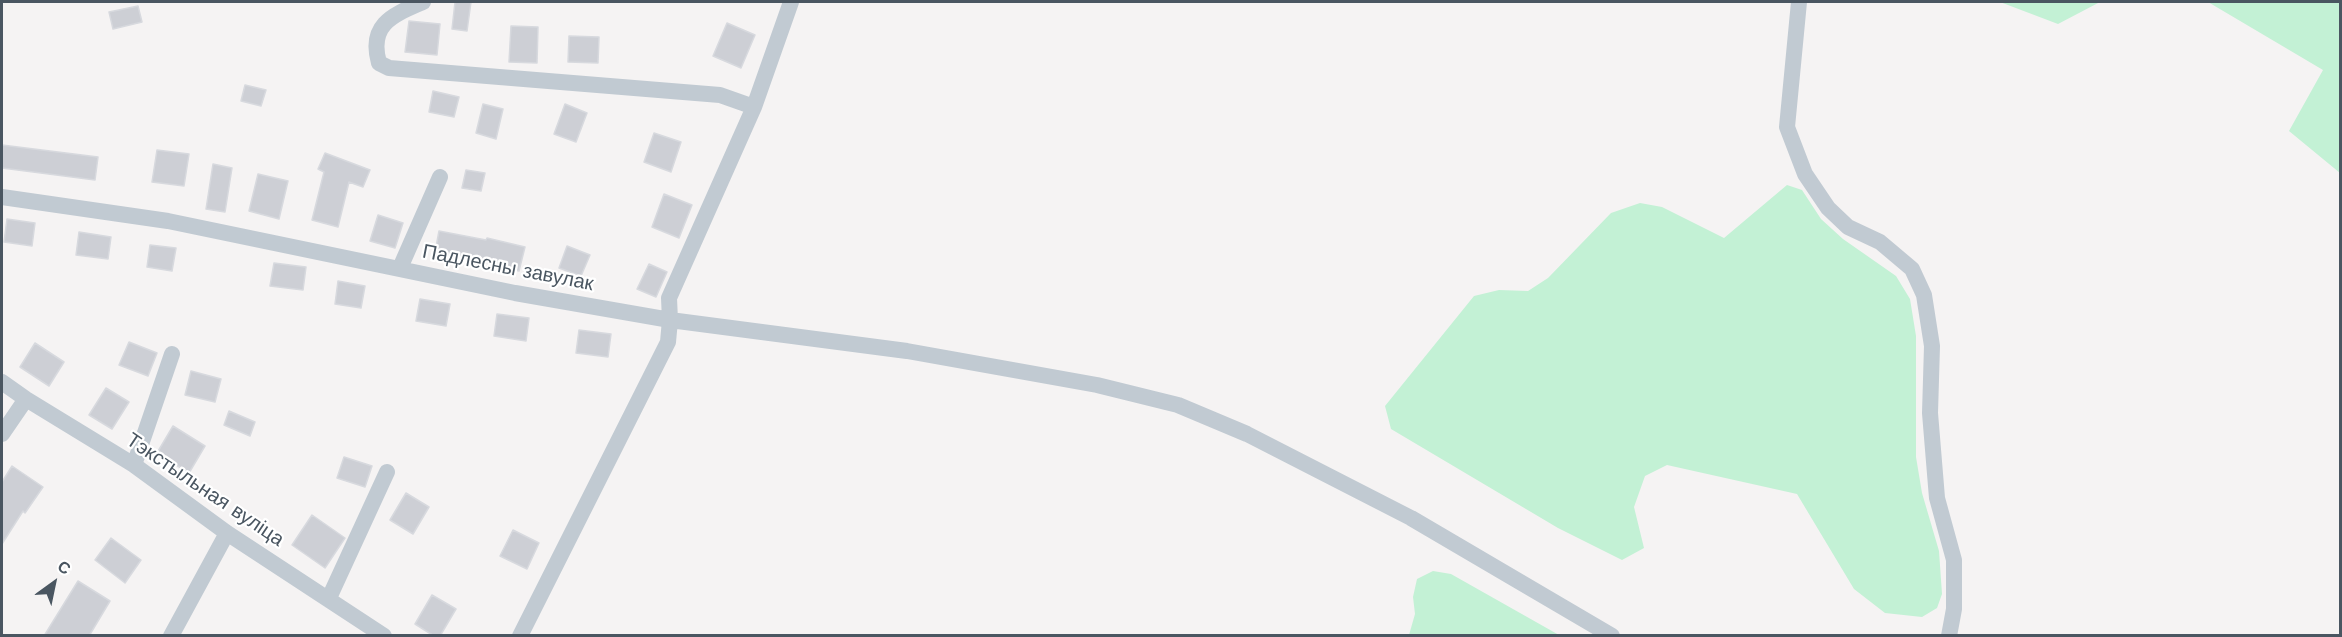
<!DOCTYPE html>
<html>
<head>
<meta charset="utf-8">
<style>
  body { margin:0 }
  #map { position:relative; width:2342px; height:637px; overflow:hidden; background:#f5f3f3; font-family:"Work Sans",sans-serif }
  canvas { display:block }
  .frame { position:absolute; inset:0; border:3px solid #4a5661; pointer-events:none }
  .north { position:absolute; left:24px; top:553px; width:60px; height:60px; -webkit-text-stroke:4px #fff; paint-order:stroke; rotate:33deg; font-size:16px; font-weight:700; line-height:24px; text-align:center; color:#4a5661 }
  .north::after { content:''; display:block; margin:auto; width:21px; height:27px; background:#4a5661; clip-path:polygon(50% 0,100% 100%,50% 72%,0 100%) }
</style>
</head>
<body>
<div id="map">
<canvas width="2342" height="637"></canvas>
<div class="frame"></div>
<div class="north">С</div>
</div>
<script>
const ctx = document.querySelector('canvas').getContext('2d');
ctx.lineJoin = 'round';
function fillPath(path, color) {
  ctx.fillStyle = color;
  ctx.fill(path, 'evenodd');
}
function trace(path, color, width, dash) {
  ctx.strokeStyle = color;
  ctx.lineWidth = width;
  ctx.lineCap = dash ? 'butt' : 'round';
  ctx.setLineDash(dash || []);
  ctx.stroke(path);
}
function label(font, color, halo, rows, align = 'center') {
  ctx.font = font + ' "Work Sans",sans-serif';
  ctx.lineWidth = 4.5;
  ctx.setLineDash([]);
  ctx.textBaseline = 'middle';
  ctx.strokeStyle = halo;
  ctx.fillStyle = color;
  for (const [text, x, y, turn = 0] of rows) {
    ctx.save();
    ctx.translate(x, y);
    ctx.rotate((+turn || 0) * Math.PI / 180);
    ctx.textAlign = isNaN(turn) ? turn : align;
    if (halo) ctx.strokeText(text, 0, 0);
    ctx.fillText(text, 0, 0);
    ctx.restore();
  }
}
fillPath(new Path2D(`
  M2000,2H2100L2058,24Z
  M2208,2H2340V173L2289,131L2323,70Z
  M1787,185L1802,190L1821,219L1843,239L1896,276L1910,299L1916,336V457L1922,493L1939,551L1942,594L1937,608L1922,617L1885,613L1854,589L1797,494L1667,465L1645,476L1634,507L1644,548L1622,560L1558,528L1391,429L1385,406L1474,296L1499,290L1528,291L1548,278L1611,213L1640,203L1662,207L1724,238Z
  M1433,571L1451,574L1559,635H1409L1415,614L1413,597L1417,579Z`), '#c3f1d5');
const building = new Path2D(`
  M455,2H471L467,31L452,29Z
  M138,6L142,22L113,29L109,12Z
  M409,21L440,24L437,55L405,52Z
  M727,23L755,35L741,68L713,56Z
  M511,26L538,27L537,63L509,62Z
  M569,36L599,37L598,63L568,62Z
  M245,85L266,90L261,106L241,101Z
  M433,91L459,97L454,117L429,112Z
  M483,104L503,109L496,139L476,133Z
  M565,104L587,113L576,142L554,134Z
  M654,133L681,142L671,172L644,162Z
  M2,145L98,157L95,180L2,168Z
  M157,150L189,154L184,186L152,182Z
  M325,153L370,170L363,187L349,182L338,227L312,220L324,172L318,169Z
  M213,164L232,168L225,212L206,209Z
  M466,170L485,173L481,191L462,188Z
  M258,174L288,181L279,219L249,211Z
  M664,194L692,205L679,238L652,227Z
  M378,215L403,223L395,248L370,241Z
  M7,219L35,223L32,246L4,242Z
  M439,231L486,240L487,238L525,247L519,271L459,256V257L435,252Z
  M79,232L111,237L108,259L76,255Z
  M150,245L176,248L172,271L147,267Z
  M567,246L590,255L581,276L559,268Z
  M274,263L306,267L303,290L270,286Z
  M649,264L667,272L656,297L637,289Z
  M338,281L365,286L361,308L335,304Z
  M420,299L450,304L446,326L416,321Z
  M497,314L529,318L526,341L494,336Z
  M579,330L611,334L608,357L576,353Z
  M129,342L157,353L148,376L119,365Z
  M35,343L64,362L49,386L20,367Z
  M191,371L221,379L215,402L185,395Z
  M106,388L129,402L112,429L89,415Z
  M229,411L255,422L250,436L224,425Z
  M173,426L205,446L189,473L157,453Z
  M344,457L372,466L365,487L337,478Z
  M12,466L43,487L25,513L23,511L2,544V482Z
  M406,493L429,507L413,534L390,520Z
  M312,515L345,538L325,568L292,545Z
  M513,530L539,543L527,569L500,556Z
  M111,538L141,560L125,583L95,560Z
  M78,581L110,601L89,636H44Z
  M432,595L456,609L440,636H434L415,624Z`);
fillPath(building, '#cdcfd5');
trace(building, '#d7d9de', 1.5);
trace(new Path2D(`
  M423,2C393,15 368,24 379,63L389,68L720,95L754,107
  M1799,2L1787,127L1805,174L1828,208L1848,227L1880,242L1912,269L1924,295L1932,346L1930,413L1937,498L1954,560V609L1949,636
  M2,197L168,221L515,293L670,320L907,351L1097,385L1178,405L1247,434L1411,518L1612,636
  M400,268L440,177
  M2,382L26,399L134,465L227,533L384,636
  M2,434L26,399
  M134,465L172,354
  M329,598L387,472
  M171,636L227,533
  M520,636L668,342L670,320L669,298L754,107L791,2`), '#c1cad2', 16);
label('20px', '#4a5661', '#fff', [
  ["Падлесны завулак",508,268,11],
  ["Тэкстыльная вуліца",205,490,34]
]);
</script>
</body>
</html>
